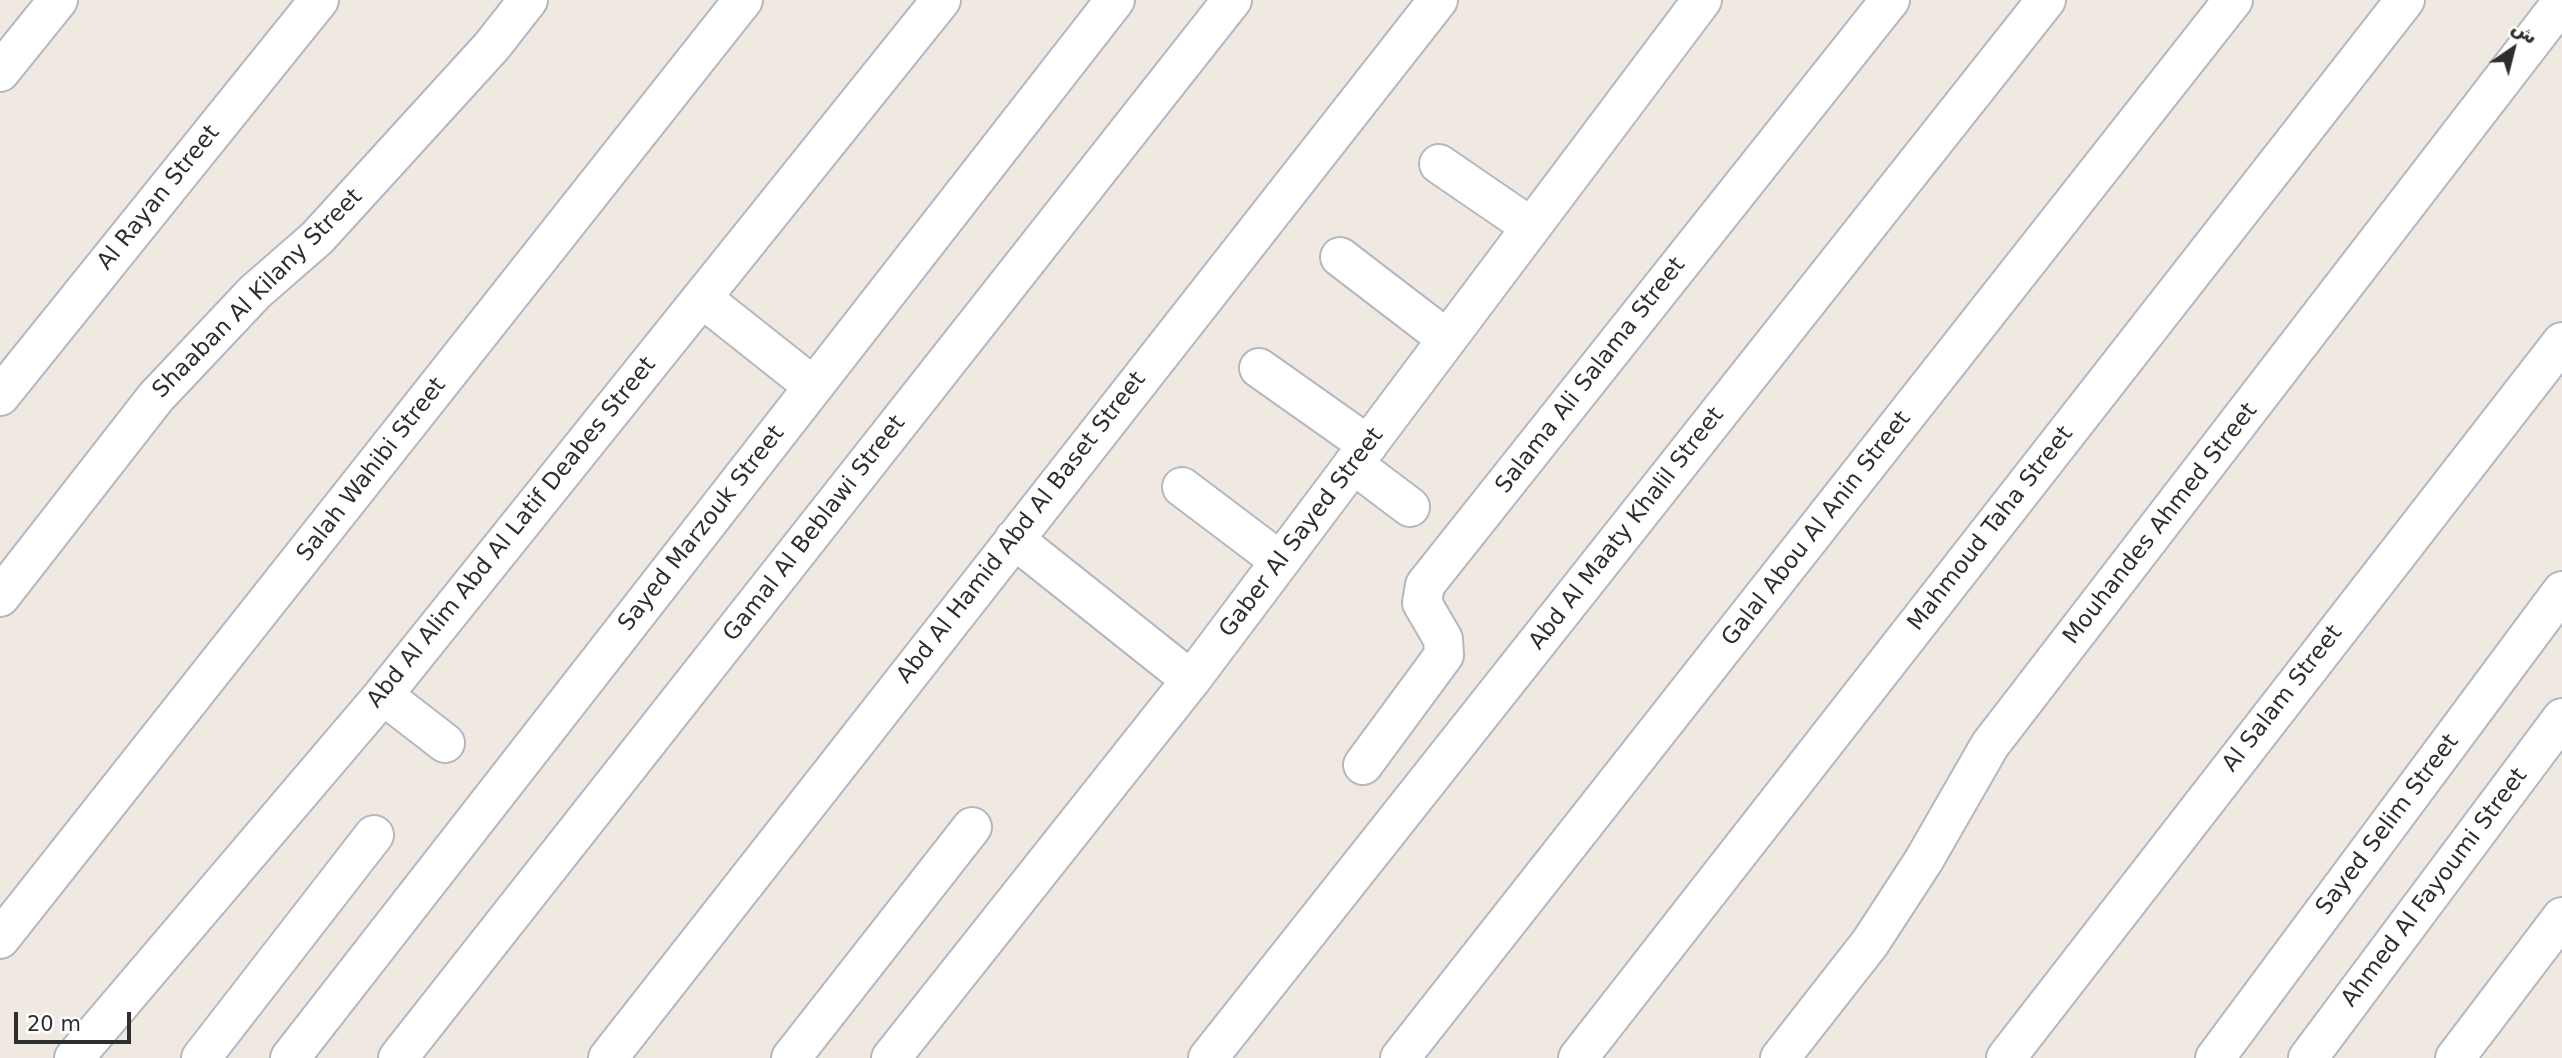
<!DOCTYPE html>
<html>
<head>
<meta charset="utf-8">
<style>
  body { margin:0 }
  #map { position:relative; width:2562px; height:1058px; overflow:hidden; background:#efe9e1; font-family:"DejaVu Sans",Cairo,sans-serif }
  canvas { display:block }
  .north { position:absolute; left:2478px; top:14px; width:70px; height:70px; -webkit-text-stroke:5px #fff; paint-order:stroke; rotate:35deg; font-size:19px; font-weight:700; line-height:28px; text-align:center; color:#2e2e2e }
  .north::after { content:''; display:block; margin:auto; width:24px; height:32px; background:#2e2e2e; clip-path:polygon(50% 0,100% 100%,50% 72%,0 100%) }
  .scale { position:absolute; left:14px; top:1012px; width:117px; height:32px; box-sizing:border-box; border:4px solid #2e2e2e; border-top:0; padding-left:9px; font-size:21px; line-height:24px; white-space:nowrap; color:#2e2e2e; -webkit-text-stroke:5px #fff; paint-order:stroke }
</style>
</head>
<body>
<div id="map">
<canvas width="2562" height="1058"></canvas>
<div class="north">ش</div>
<div class="scale">20 m</div>
</div>
<script>
const ctx = document.querySelector('canvas').getContext('2d');
ctx.lineJoin = 'round';
function trace(path, color, width, dash) {
  ctx.strokeStyle = color;
  ctx.lineWidth = width;
  ctx.lineCap = dash ? 'butt' : 'round';
  ctx.setLineDash(dash || []);
  ctx.stroke(path);
}
function label(font, color, halo, rows, align = 'center') {
  ctx.font = font + ' "DejaVu Sans",sans-serif';
  ctx.lineWidth = 5;
  ctx.setLineDash([]);
  ctx.textBaseline = 'middle';
  ctx.strokeStyle = halo;
  ctx.fillStyle = color;
  for (const [text, x, y, turn = 0] of rows) {
    ctx.save();
    ctx.translate(x, y);
    ctx.rotate((+turn || 0) * Math.PI / 180);
    ctx.textAlign = isNaN(turn) ? turn : align;
    if (halo) ctx.strokeText(text, 0, 0);
    ctx.fillText(text, 0, 0);
    ctx.restore();
  }
}
const minor = new Path2D(`
  M0,72L58,0
  M1439,164L1531,227
  M1340,257L1447,339
  M702,298L813,386
  M1259,368L1368,445
  M0,396L319,0
  M1353,464L1410,507
  M1182,487L1280,561
  M1014,539L1191,680
  M0,597L156,397L255,292L317,238L492,46L528,0
  M383,695L445,743
  M1363,765L1444,655L1443,639L1422,603L1425,585L1890,0
  M0,939L743,0
  M74,1058L383,695L941,0
  M201,1058L374,835
  M290,1058L1115,0
  M398,1058L1232,0
  M608,1058L1438,0
  M791,1058L972,827
  M891,1058L1191,680L1702,0
  M1208,1058L2046,0
  M1400,1058L2233,0
  M1578,1058L2405,0
  M1780,1058L1870,943L1924,860L1990,745L2562,2
  M2006,1058L2562,342
  M2215,1058L2562,591
  M2308,1058L2562,718
  M2455,1058L2562,917`);
trace(minor, '#b4b7c1', 42);
trace(minor, '#fff', 38);
label('23px', '#2e2e2e', '#fff', [
  ["Al Rayan Street",159,198,-51],
  ["Shaaban Al Kilany Street",258,294,-45],
  ["Salama Ali Salama Street",1591,376,-52],
  ["Salah Wahibi Street",372,470,-52],
  ["Mouhandes Ahmed Street",2161,524,-52],
  ["Abd Al Hamid Abd Al Baset Street",1022,528,-52],
  ["Sayed Marzouk Street",702,529,-52],
  ["Gamal Al Beblawi Street",815,529,-52],
  ["Abd Al Maaty Khalil Street",1627,529,-52],
  ["Galal Abou Al Anin Street",1817,529,-52],
  ["Mahmoud Taha Street",1991,529,-52],
  ["Abd Al Alim Abd Al Latif Deabes Street",512,533,-51],
  ["Gaber Al Sayed Street",1302,533,-53],
  ["Al Salam Street",2283,699,-52],
  ["Sayed Selim Street",2388,825,-53],
  ["Ahmed Al Fayoumi Street",2435,888,-53]
]);
</script>
</body>
</html>
